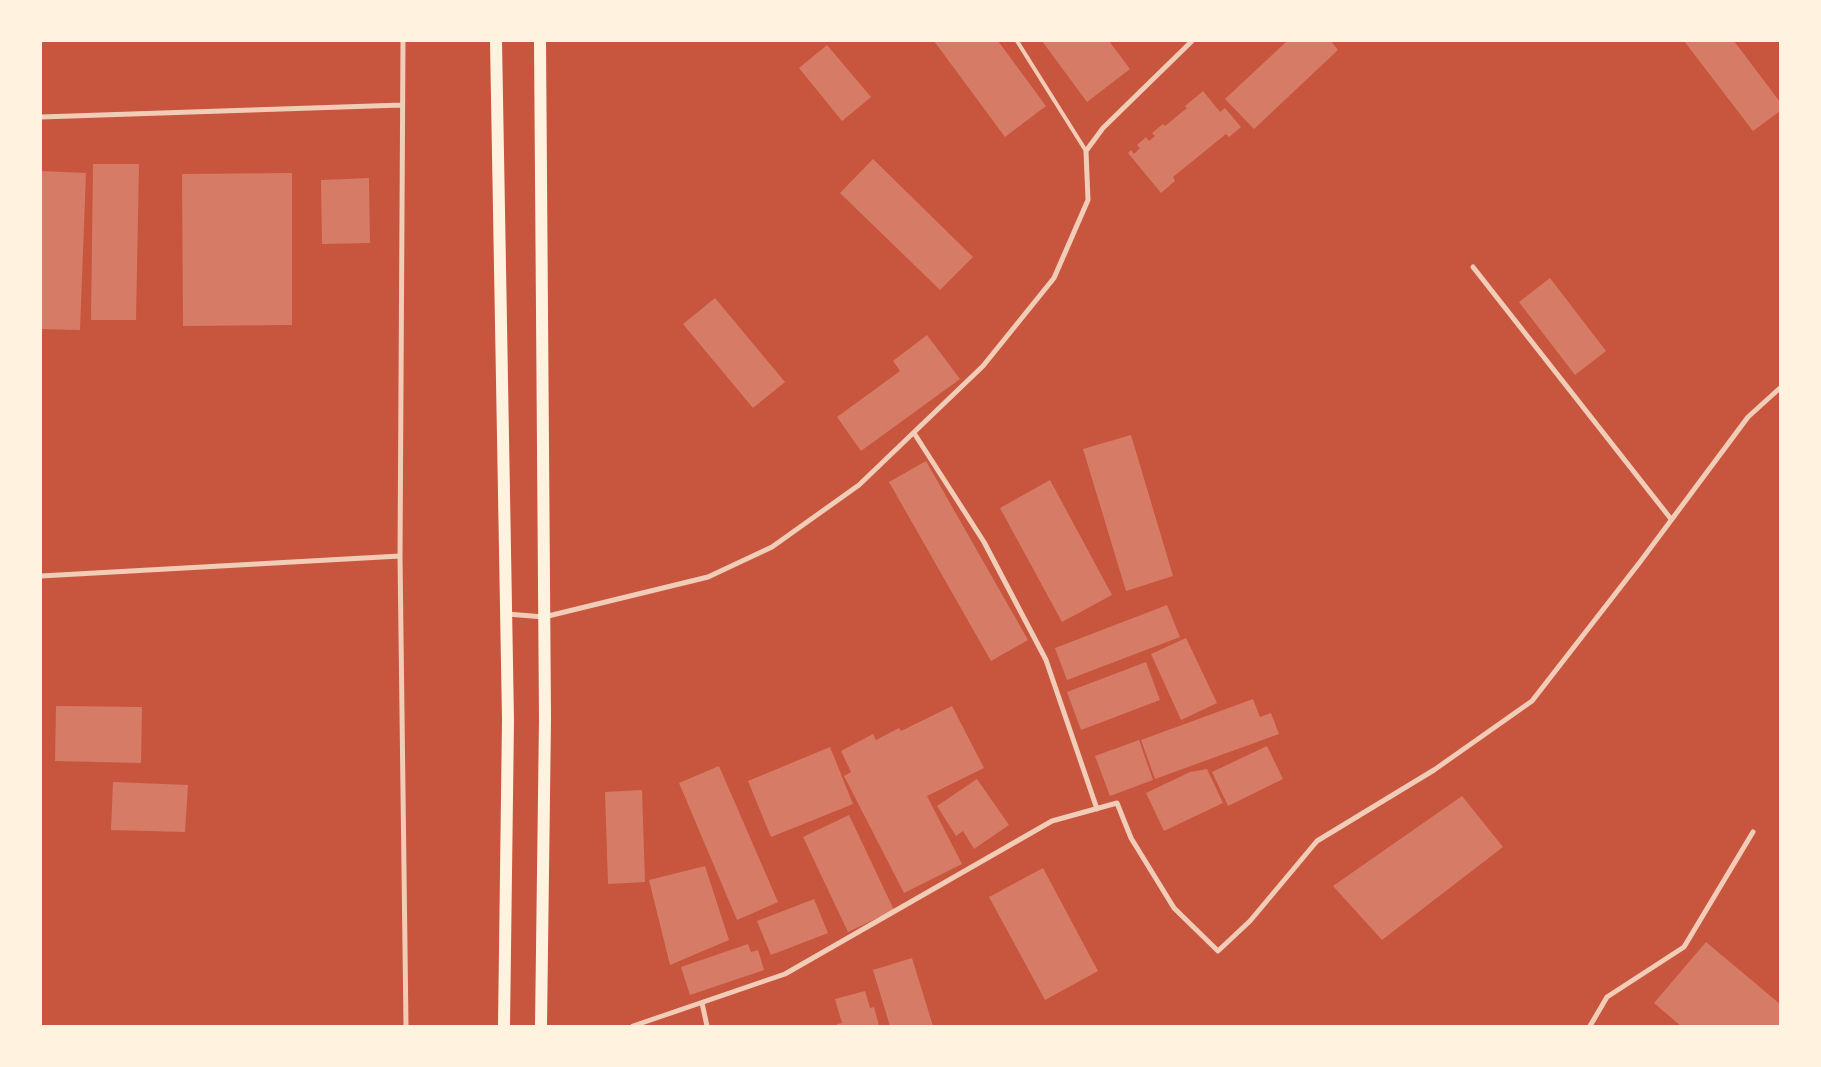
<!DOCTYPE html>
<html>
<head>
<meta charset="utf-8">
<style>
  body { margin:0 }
  #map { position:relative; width:1821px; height:1067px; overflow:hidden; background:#c8553d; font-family:"Fira Sans Condensed",sans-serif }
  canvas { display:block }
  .frame { position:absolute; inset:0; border:42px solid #fff3e0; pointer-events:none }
</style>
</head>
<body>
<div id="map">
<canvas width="1821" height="1067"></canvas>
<div class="frame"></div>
</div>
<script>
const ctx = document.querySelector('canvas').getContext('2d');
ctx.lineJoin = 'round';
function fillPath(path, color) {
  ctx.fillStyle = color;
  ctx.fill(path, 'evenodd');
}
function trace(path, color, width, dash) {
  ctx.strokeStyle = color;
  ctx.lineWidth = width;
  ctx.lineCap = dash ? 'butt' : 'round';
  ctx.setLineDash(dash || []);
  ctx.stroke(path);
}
fillPath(new Path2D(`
  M934,41H998L1046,106L1005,137Z
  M1042,41H1109L1130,69L1087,102Z
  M1287,41H1331L1338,50L1254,129L1225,99Z
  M1684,41H1734L1780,102V111L1753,131Z
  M827,45L871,97L842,121L799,68Z
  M1203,91L1220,112L1225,108L1241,127L1229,137L1226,134L1173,177L1175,181L1161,193L1128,153L1131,150L1134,154L1140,148L1137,145L1146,137L1149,141L1155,136L1152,133L1163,124L1165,126L1187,108L1185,106Z
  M873,159L973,257L940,290L840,193Z
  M93,164H139L136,320H91Z
  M41,171L86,173L80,330L41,329Z
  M292,173V325L183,326L182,174Z
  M369,178L370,243L322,244L321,180Z
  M1550,278L1606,351L1575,375L1519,302Z
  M715,298L785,382L753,408L683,324Z
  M927,335L960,379L861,451L837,417L900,371L893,361Z
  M1131,435L1173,576L1126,591L1083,449Z
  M926,461L1028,640L991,661L889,482Z
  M1050,480L1112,595L1062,622L1000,508Z
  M1167,605L1180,637L1067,680L1055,648Z
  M1186,638L1217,703L1181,720L1151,654Z
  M1146,662L1160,700L1081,730L1067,692Z
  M1253,699L1260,717L1271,713L1279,734L1155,779L1141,740Z
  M56,706L142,707L141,763L55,761Z
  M952,706L984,768L927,796L962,864L904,893L844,776L851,772L841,751L873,734L876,740L899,728L901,731Z
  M1139,740L1153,780L1110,796L1095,756Z
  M1267,746L1283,779L1228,806L1212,772Z
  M830,747L853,804L771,837L748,781Z
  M719,766L778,902L737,920L679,783Z
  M1207,769L1223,803L1164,831L1146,793L1190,772Z
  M977,779L1009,825L974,849L963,831L956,836L937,806Z
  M113,782L188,785L185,832L111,830Z
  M642,790L645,882L608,884L605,792Z
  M1462,796L1503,847L1382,940L1333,886Z
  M849,815L894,910L848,932L803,837Z
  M705,866L729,940L670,965L649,880Z
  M1043,868L1098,971L1045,1000L989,897Z
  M814,899L828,933L771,955L757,921Z
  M1706,942L1780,1004V1026H1681L1654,1003Z
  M748,944L751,952L758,950L764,970L690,995L681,967Z
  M912,958L933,1026H890L873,970Z
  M865,991L870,1008L874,1007L879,1026H837V1024L842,1023L835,999Z`), '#d67c66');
trace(new Path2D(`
  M1017,41L1086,151`), '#f1ccb7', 4);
trace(new Path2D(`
  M403,41L400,556L406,1026
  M41,117L402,105
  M1473,267L1671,519
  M914,433L984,542L1046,660L1097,809
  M41,576L400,556
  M507,614L544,617L708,577L772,547L859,485L983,366L1054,278L1088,200L1086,151L1103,128L1192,41
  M702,1003L707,1026
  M633,1026L785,974L1052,821L1117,803L1131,838L1174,908L1218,951L1250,921L1317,841L1434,770L1532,701L1640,562L1748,417L1780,388
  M1590,1026L1607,997L1684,947L1753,832`), '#f1ccb7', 5);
trace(new Path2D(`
  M496,41L508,720L504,1026
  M540,41L545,719L541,1026`), '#fff3e0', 12);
</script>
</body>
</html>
